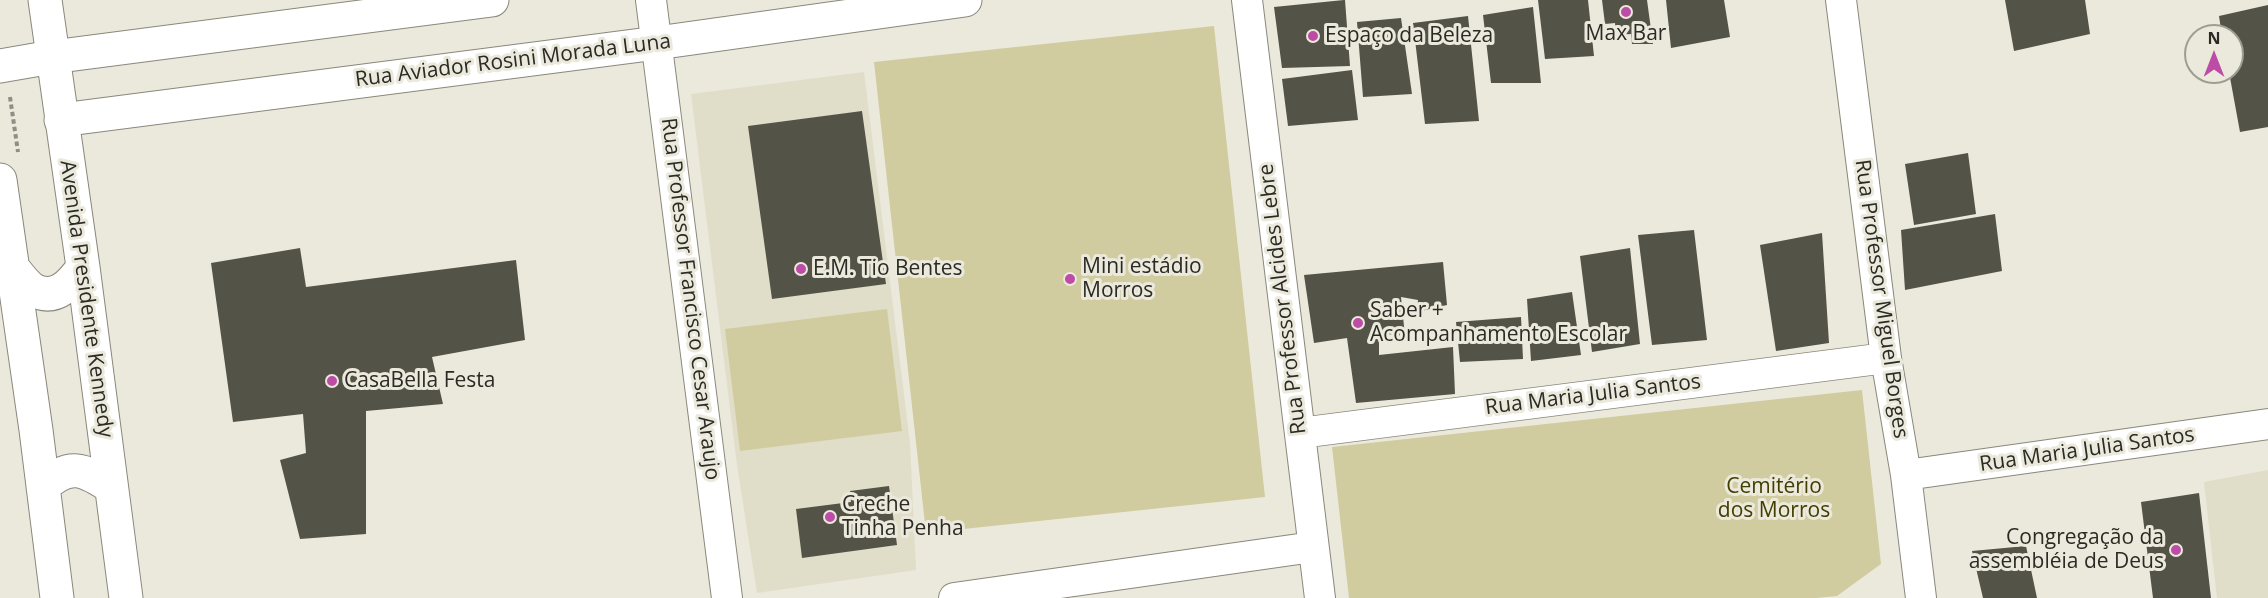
<!DOCTYPE html>
<html>
<head>
<meta charset="utf-8">
<style>
  body { margin:0 }
  #map { position:relative; width:2268px; height:598px; overflow:hidden; background:#ebe9dc; font-family:"Open Sans",sans-serif }
  canvas { display:block }
  .north { position:absolute; left:2184px; top:24px; width:60px; height:60px; box-sizing:border-box; background:#ebe9dc; border:2px solid #9e9d93; border-radius:50%; rotate:0deg; font-size:16px; font-weight:700; line-height:24px; text-align:center; color:#2b2a25 }
  .north::after { content:''; display:block; margin:auto; width:21px; height:27px; background:#bd4ca7; clip-path:polygon(50% 0,100% 100%,50% 72%,0 100%) }
</style>
</head>
<body>
<div id="map">
<canvas width="2268" height="598"></canvas>
<div class="north">N</div>
</div>
<script>
const ctx = document.querySelector('canvas').getContext('2d');
ctx.lineJoin = 'round';
function fillPath(path, color) {
  ctx.fillStyle = color;
  ctx.fill(path, 'evenodd');
}
function trace(path, color, width, dash) {
  ctx.strokeStyle = color;
  ctx.lineWidth = width;
  ctx.lineCap = dash ? 'butt' : 'round';
  ctx.setLineDash(dash || []);
  ctx.stroke(path);
}
function label(font, color, halo, rows, align = 'center') {
  ctx.font = font + ' "Open Sans",sans-serif';
  ctx.lineWidth = 6;
  ctx.setLineDash([]);
  ctx.textBaseline = 'middle';
  ctx.strokeStyle = halo;
  ctx.fillStyle = color;
  for (const [text, x, y, turn = 0] of rows) {
    ctx.save();
    ctx.translate(x, y);
    ctx.rotate((+turn || 0) * Math.PI / 180);
    ctx.textAlign = isNaN(turn) ? turn : align;
    if (halo) ctx.strokeText(text, 0, 0);
    ctx.fillText(text, 0, 0);
    ctx.restore();
  }
}
fillPath(new Path2D(`
  M864,72L910,443L916,570L757,593L737,465L691,94Z
  M2268,470V598H2217L2204,482Z`), '#e0ddc8');
fillPath(new Path2D(`
  M1214,26L1265,497L926,533L874,62Z
  M887,309L902,431L740,451L725,329Z
  M1862,390L1881,564L1837,596L1816,598H1349L1332,447Z`), '#d1cc9f');
fillPath(new Path2D(`
  M1344,0H1345L1350,66L1282,68L1274,7Z
  M1538,0H1588L1594,56L1545,59Z
  M1602,0H1647L1653,44H1632L1631,34L1616,35L1615,23L1605,24Z
  M1666,0H1724L1730,37L1671,48Z
  M2005,0H2085L2090,34L2014,51Z
  M2268,5V127L2240,132L2229,72H2232V36H2222L2219,16Z
  M1533,7L1541,83H1491L1483,15Z
  M1468,16L1479,121L1425,124L1413,23Z
  M1401,18L1412,94L1363,97L1357,22Z
  M1352,70L1358,120L1288,126L1282,79Z
  M862,111L886,284L772,299L748,126Z
  M1968,153L1976,214L1914,225L1905,164Z
  M1995,214L2002,271L1905,290L1901,230Z
  M1694,230L1707,340L1652,345L1638,235Z
  M1822,233L1829,343L1776,351L1760,245Z
  M300,248L306,287L516,260L525,340L432,357L443,404L366,411V534L300,539L280,460L306,453L303,414L233,422L211,263Z
  M1630,248L1640,344L1592,352L1580,256Z
  M1443,262L1447,305L1417,312L1418,300L1401,297L1405,336L1379,333V355L1453,347L1455,394L1356,403L1347,338L1314,343L1304,275Z
  M1572,292L1581,355L1531,361L1527,299Z
  M1521,317L1523,359L1460,362L1456,322Z
  M889,486L897,545L802,558L796,509L851,502L850,491Z
  M2199,493L2211,598H2153L2141,502Z
  M2026,546L2037,598H1983L1972,551Z`), '#545348');
const minor = new Path2D(`
  M651,0L727,598
  M1247,0L1320,598
  M1841,0L1886,358L1906,475L1921,598
  M1300,433L1886,358
  M1906,475L2268,424
  M954,598L1313,547`);
const tertiary = new Path2D(`
  M0,66L52,57L492,0
  M61,120L657,43L965,0`);
const primary = new Path2D(`
  M45,0L83,267L126,598
  M0,180L36,430L57,598
  M12,267C18,274 25,284 32,289C55,303 72,283 83,267
  M43,487C69,462 84,469 111,487`);
trace(minor, '#8a887c', 32);
trace(tertiary, '#8a887c', 35);
trace(primary, '#8a887c', 35);
trace(new Path2D(`
  M10,97L18,152`), '#8f8d84', 4, [4.5, 3]);
trace(minor, '#fff', 30);
trace(tertiary, '#fff', 33);
trace(primary, '#fff', 33);
for (const [x, y, r, color] of [
  [1626,12,6,"#bd4ca7"],
  [1313,36,6,"#bd4ca7"],
  [801,269,6,"#bd4ca7"],
  [1070,279,6,"#bd4ca7"],
  [1358,323,6,"#bd4ca7"],
  [332,381,6,"#bd4ca7"],
  [830,517,6,"#bd4ca7"],
  [2176,550,6,"#bd4ca7"]
]) {
  const dot = new Path2D();
  dot.arc(x, y, r, 0, 2 * Math.PI);
  ctx.fillStyle = color;
  ctx.fill(dot);
  trace(dot, '#ebe9dc', 2);
}
label('21px', '#2b2a25', '#ebe9dc', [
  ["Max Bar",1626,34,"center"],
  ["Espaço da Beleza",1325,36],
  ["Mini estádio",1082,267],
  ["Morros",1082,291],
  ["E.M. Tio Bentes",813,269],
  ["Saber +",1370,311],
  ["Acompanhamento Escolar",1370,335],
  ["CasaBella Festa",344,381],
  ["Creche",842,505],
  ["Tinha Penha",842,529],
  ["Congregação da",2164,538,"right"],
  ["assembléia de Deus",2164,562,"right"]
], 'left');
label('21px', '#2b2a25', '#ebe9dc', [
  ["Rua Aviador Rosini Morada Luna",513,61,-7],
  ["Avenida Presidente Kennedy",86,299,82],
  ["Rua Professor Francisco Cesar Araujo",690,299,83],
  ["Rua Professor Alcides Lebre",1283,299,-97],
  ["Rua Professor Miguel Borges",1881,299,82],
  ["Rua Maria Julia Santos",1593,395,-7],
  ["Rua Maria Julia Santos",2087,450,-8]
]);
label('21px', '#433d00', '#ebe9dc', [
  ["Cemitério",1774,487],
  ["dos Morros",1774,511]
]);
</script>
</body>
</html>
